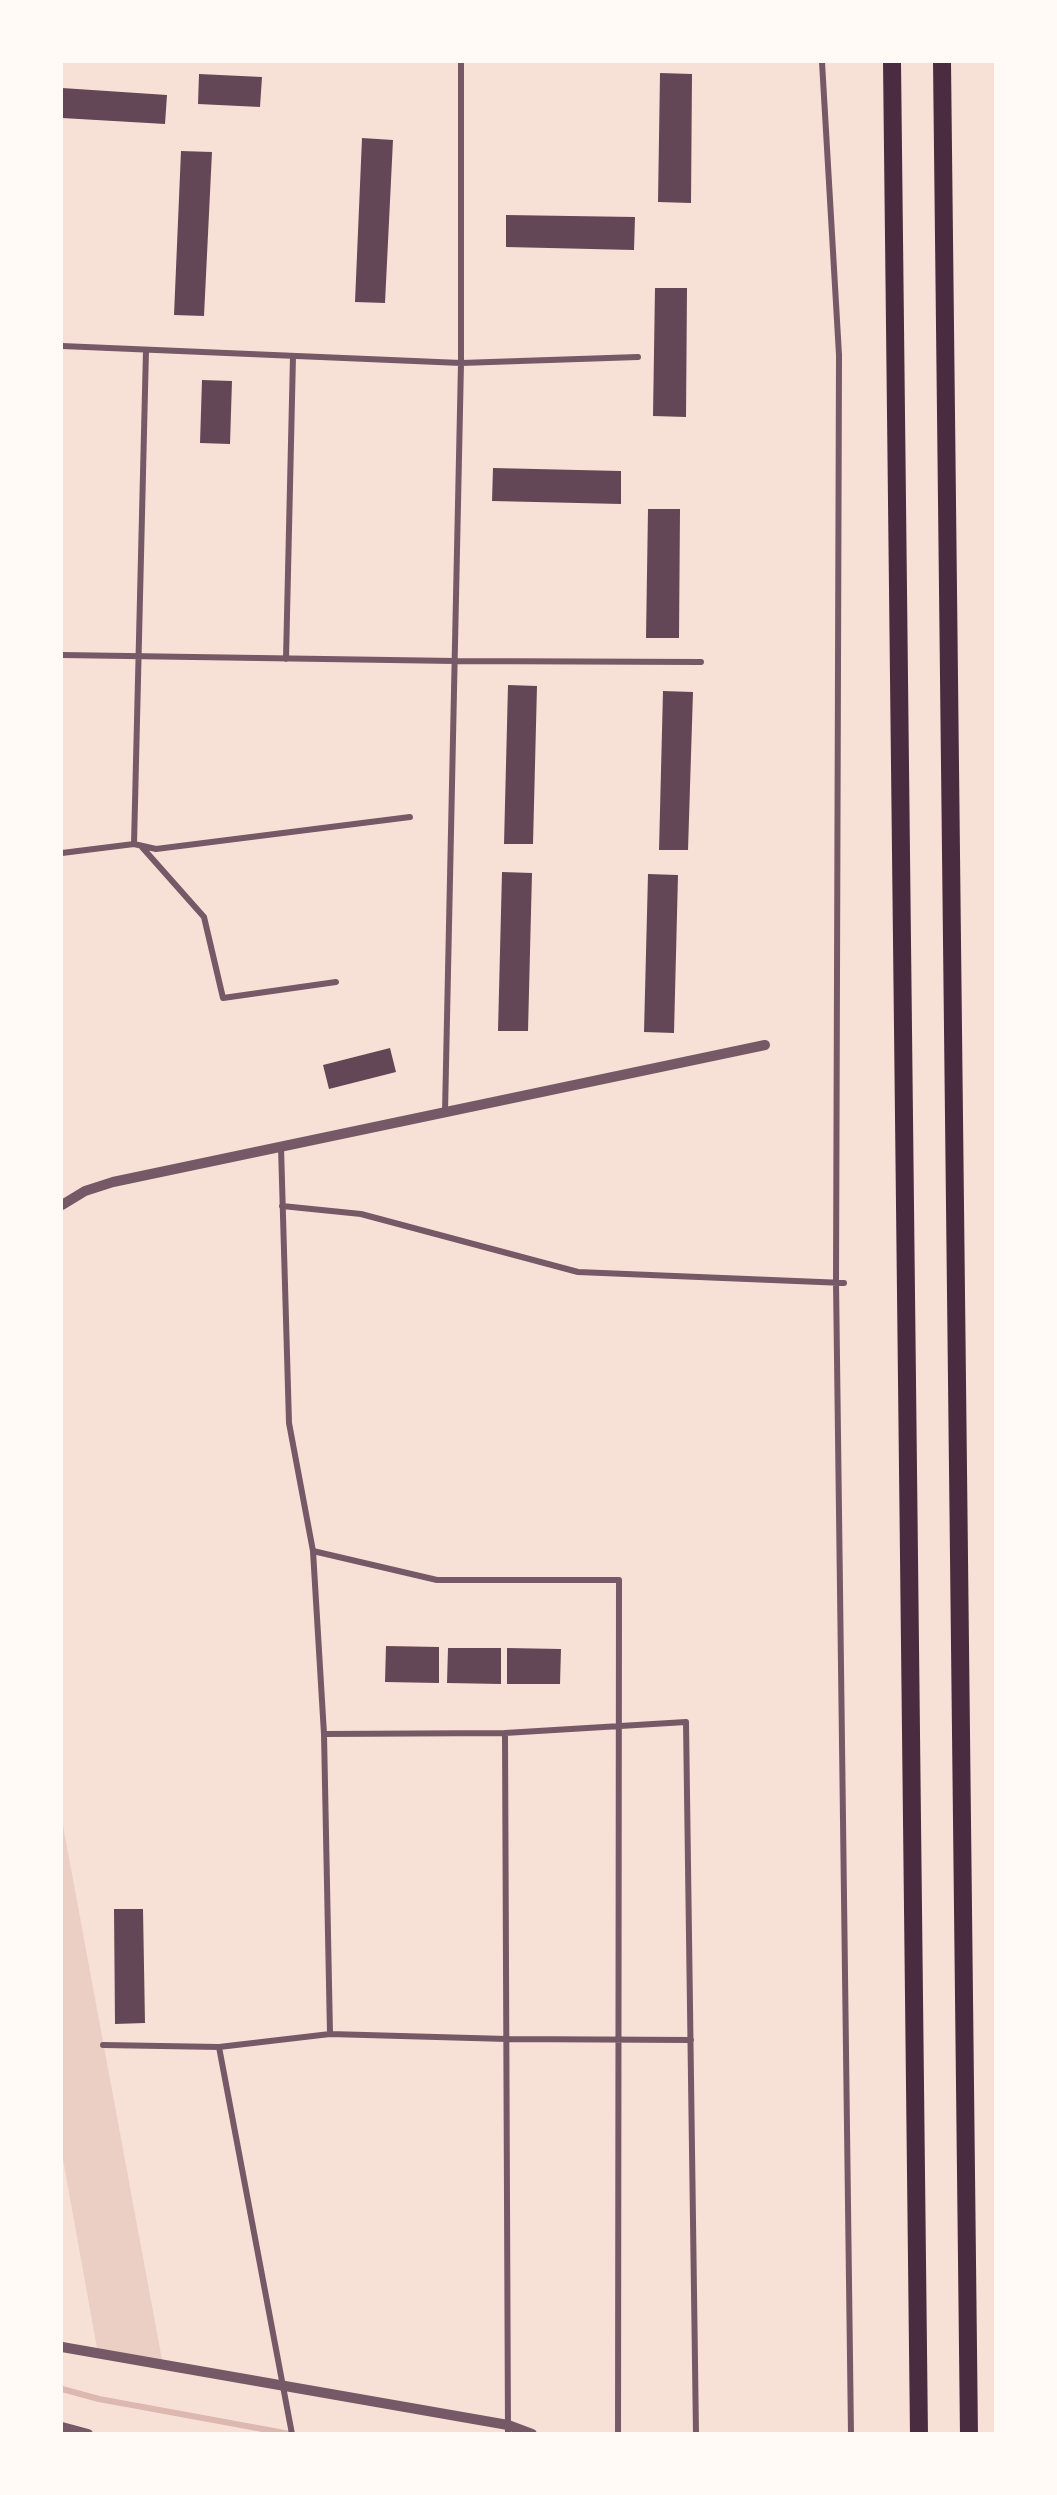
<!DOCTYPE html>
<html>
<head>
<meta charset="utf-8">
<style>
  body { margin:0 }
  #map { position:relative; width:1057px; height:2495px; overflow:hidden; background:#f7e1d7; font-family:"Source Sans 3",sans-serif }
  canvas { display:block }
  .frame { position:absolute; inset:0; border:63px solid #fffaf5; pointer-events:none }
</style>
</head>
<body>
<div id="map">
<canvas width="1057" height="2495"></canvas>
<div class="frame"></div>
</div>
<script>
const ctx = document.querySelector('canvas').getContext('2d');
ctx.lineJoin = 'round';
function fillPath(path, color) {
  ctx.fillStyle = color;
  ctx.fill(path, 'evenodd');
}
function trace(path, color, width, dash) {
  ctx.strokeStyle = color;
  ctx.lineWidth = width;
  ctx.lineCap = dash ? 'butt' : 'round';
  ctx.setLineDash(dash || []);
  ctx.stroke(path);
}
fillPath(new Path2D(`
  M62,1820L163,2365L98,2354L62,2154Z`), '#ebcfc5');
trace(new Path2D(`
  M62,2389L99,2399L290,2434`), '#dcb8b0', 6);
fillPath(new Path2D(`
  M660,73L692,74L691,203L658,202Z
  M199,74L262,77L260,107L198,104Z
  M62,88L167,95L165,124L62,118Z
  M362,138L393,140L385,303L355,302Z
  M181,151L212,152L204,316L174,315Z
  M506,215L635,217L634,250L506,247Z
  M655,288H687L686,417L653,416Z
  M202,380L232,381L230,444L200,443Z
  M493,468L621,471V504L492,501Z
  M648,509H680L679,638H646Z
  M508,685L537,686L533,844H504Z
  M663,691L693,692L688,850H659Z
  M502,872L532,873L528,1031H498Z
  M648,874L678,875L674,1033L644,1032Z
  M390,1048L396,1072L329,1089L323,1065Z
  M386,1646L439,1647V1683L385,1682Z
  M448,1648H501V1684L447,1683Z
  M507,1648L561,1649L560,1684H507Z
  M114,1909H143L145,2023L115,2024Z`), '#644757');
trace(new Path2D(`
  M822,62L839,355L836,1282L851,2434
  M62,346L461,363L638,357
  M62,655L455,661L701,662
  M286,659L293,356
  M134,844L146,350
  M141,846L204,917L223,998L336,982
  M62,853L134,844L156,849L410,817
  M445,1112L461,363V62
  M281,1147L289,1423L313,1551L437,1580H619L618,2434
  M282,1206L361,1214L578,1272L844,1283
  M505,1733L686,1722L696,2434
  M324,1734L505,1733L508,2434
  M330,2034L507,2039L691,2040
  M103,2045L219,2047L330,2034L324,1734L313,1551
  M219,2047L292,2434`), '#755966', 6);
trace(new Path2D(`
  M62,1205L85,1191L113,1182L765,1045
  M62,2347L508,2425L532,2434
  M62,2427L88,2434`), '#755966', 10);
trace(new Path2D(`
  M892,62L919,2434
  M942,62L969,2434`), '#4a2c40', 18);
</script>
</body>
</html>
